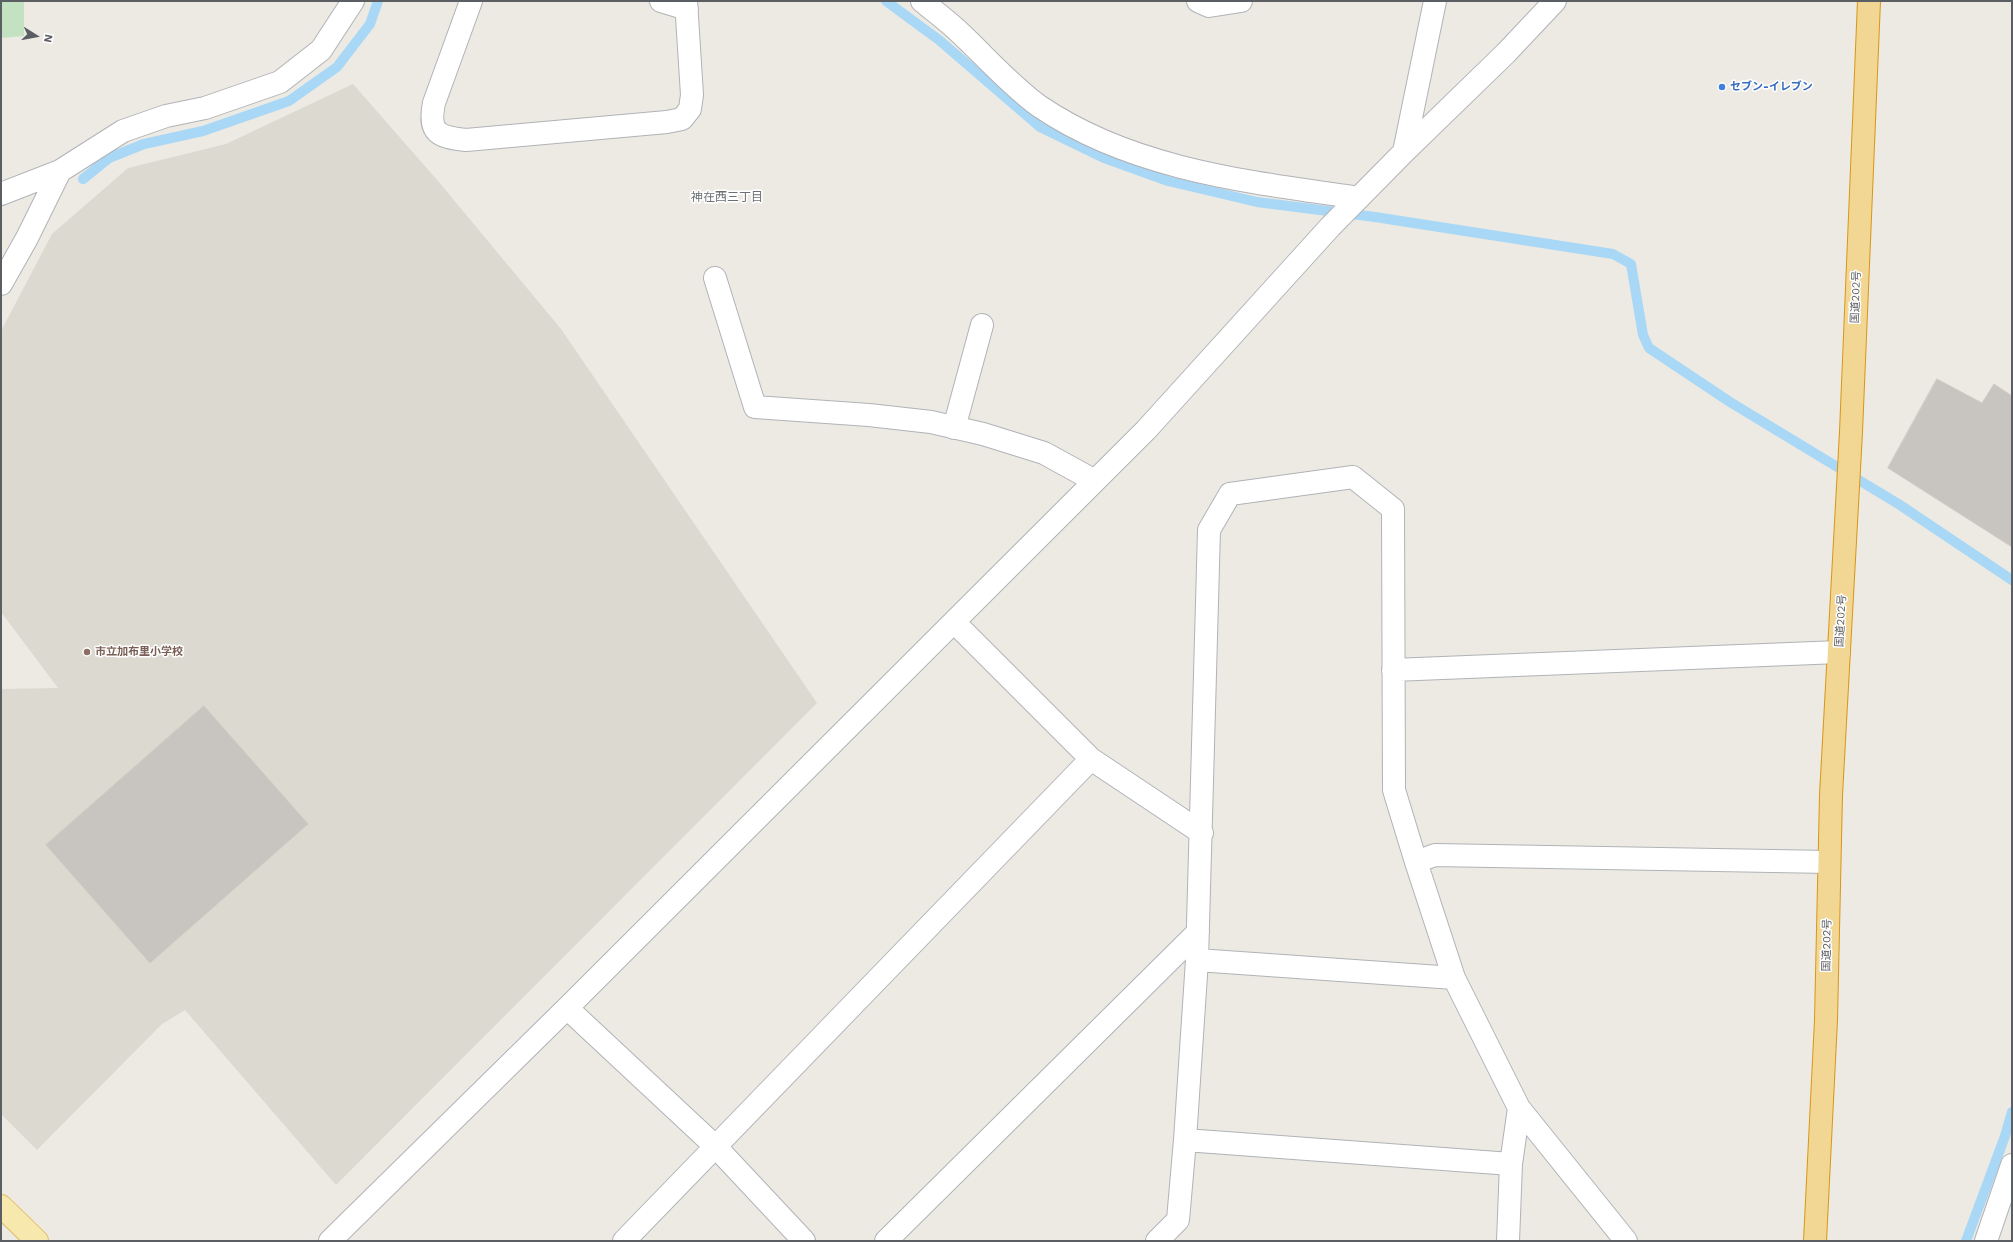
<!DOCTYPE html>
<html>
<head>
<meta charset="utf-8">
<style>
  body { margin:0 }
  #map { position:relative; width:2013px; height:1242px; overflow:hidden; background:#eceae3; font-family:"Work Sans",sans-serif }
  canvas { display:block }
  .frame { position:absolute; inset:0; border:2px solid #5b5e62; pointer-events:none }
  .north { position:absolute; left:16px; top:16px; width:40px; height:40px; -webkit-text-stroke:3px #fff; paint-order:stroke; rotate:101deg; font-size:11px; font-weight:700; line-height:16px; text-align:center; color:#5b5e62 }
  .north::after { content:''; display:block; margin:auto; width:14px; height:18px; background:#5b5e62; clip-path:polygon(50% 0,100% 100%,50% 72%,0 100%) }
</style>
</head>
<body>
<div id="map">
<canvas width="2013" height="1242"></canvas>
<div class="frame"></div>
<div class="north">N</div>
</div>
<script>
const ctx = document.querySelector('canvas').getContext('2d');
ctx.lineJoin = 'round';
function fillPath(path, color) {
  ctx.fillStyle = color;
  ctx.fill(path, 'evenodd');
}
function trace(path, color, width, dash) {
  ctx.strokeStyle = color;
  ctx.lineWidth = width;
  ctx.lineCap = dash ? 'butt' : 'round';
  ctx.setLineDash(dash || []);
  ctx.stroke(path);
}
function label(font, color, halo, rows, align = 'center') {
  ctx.font = font + ' "Work Sans","Noto Sans JP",sans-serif';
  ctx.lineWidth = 3;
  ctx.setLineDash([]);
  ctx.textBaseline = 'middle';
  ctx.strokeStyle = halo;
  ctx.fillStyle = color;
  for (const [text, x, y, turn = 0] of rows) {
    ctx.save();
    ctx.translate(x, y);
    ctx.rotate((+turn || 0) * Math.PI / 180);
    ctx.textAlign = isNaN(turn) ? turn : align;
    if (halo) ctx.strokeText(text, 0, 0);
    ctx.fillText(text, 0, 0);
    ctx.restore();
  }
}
fillPath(new Path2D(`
  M353,84L438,181L561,329L817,703L336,1185L185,1010L162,1024L37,1150L1,1114V689L58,688L1,612V331L52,234L128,168L226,144Z`), '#dcd9d1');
fillPath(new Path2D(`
  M1,1H24V36L1,38Z`), '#c3e2c2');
trace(new Path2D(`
  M886,1L939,40L1040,127L1104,158L1168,181L1257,202L1375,217L1613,254L1631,264L1643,335L1649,348L1730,402L1900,505L2012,580
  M83,179L109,158L144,144L203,131L289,101L337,67L370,24L378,1
  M1966,1241L2005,1136L2012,1112`), '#a9d7f6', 10);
const building = new Path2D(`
  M1937,379L1982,403L1994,384L2012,396V547L1888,468Z
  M204,706L308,824L150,963L46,845Z`);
fillPath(building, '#c8c5c0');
trace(building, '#d0cbc2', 1);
const minor = new Path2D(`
  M471,1L434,103C428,133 438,137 466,140L667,122L682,119L690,109L692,95L686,1
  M661,1L687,9
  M922,1C934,11 946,20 957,30C984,55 1009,84 1039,106C1133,170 1250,182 1359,198
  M1198,1L1209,6L1241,1
  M1404,152L1435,1
  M1,194L60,171L123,131L166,116L205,108L280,82L321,50L353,1
  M715,278L755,407L869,415L931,422L983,434L1044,453L1095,481
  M1,284L27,238L60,171
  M954,428L982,325
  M954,622L1091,759L1202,833
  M1393,670L1839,652
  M1416,862L1435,855L1829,862
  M1197,960L1454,978
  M567,1008L716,1147L804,1241
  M1185,1140L1511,1164
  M330,1241L567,1008L1146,430L1330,227L1404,152L1506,53L1555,1
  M624,1241L1091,759
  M886,1241L1198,932
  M1157,1241L1178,1220L1185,1140L1197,960L1209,530L1230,494L1353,477L1393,509L1394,790L1416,862L1454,978L1519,1108L1626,1241
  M1508,1241L1511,1164L1519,1108
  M1986,1241L2012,1165`);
const major = new Path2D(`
  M1,1206L37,1241`);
const highway = new Path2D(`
  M1815,1241L1826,1020L1831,795L1851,432L1869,1`);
trace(minor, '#b0b3b7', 24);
trace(major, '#e3bc65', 24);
trace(highway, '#d99616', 24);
trace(minor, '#fff', 22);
trace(major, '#f7e8ae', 22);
trace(highway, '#f2d794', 22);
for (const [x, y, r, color] of [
  [1722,87,4,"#3f7fe0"],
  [87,652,4,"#8d6e63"]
]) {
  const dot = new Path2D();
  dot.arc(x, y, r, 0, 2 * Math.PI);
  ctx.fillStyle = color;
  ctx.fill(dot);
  trace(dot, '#fff', 1.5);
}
label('bold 11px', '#366cbe', '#fff', [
  ["セブン-イレブン",1730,87]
], 'left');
label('11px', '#5b5e62', '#fff', [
  ["国道202号",1856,297,-88],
  ["国道202号",1841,621,-87],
  ["国道202号",1827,945,-89]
]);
label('bold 11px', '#785e54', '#fff', [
  ["市立加布里小学校",95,652]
], 'left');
label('12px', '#6c7074', '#fff', [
  ["神在西三丁目",727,197]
]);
</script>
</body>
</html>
